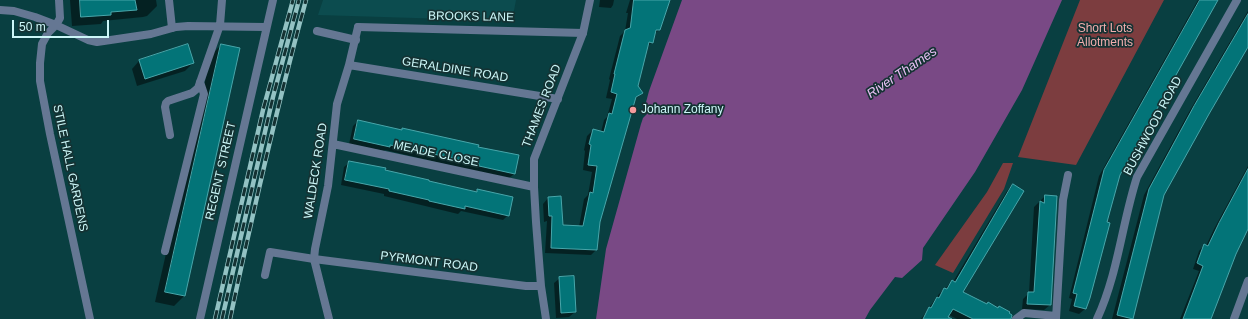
<!DOCTYPE html>
<html>
<head>
<meta charset="utf-8">
<style>
  body { margin:0 }
  #map { position:relative; width:1248px; height:319px; overflow:hidden; background:#093f41; font-family:Helvetica,sans-serif }
  canvas { display:block }
  .scale { position:absolute; left:12px; top:20px; width:97px; height:18px; box-sizing:border-box; border:2px solid #ccf7f8; border-top:0; padding-left:5px; font-size:12px; line-height:14px; white-space:nowrap; color:#ccf7f8; -webkit-text-stroke:3px #153233; paint-order:stroke }
</style>
</head>
<body>
<div id="map">
<canvas width="1248" height="319"></canvas>
<div class="scale">50 m</div>
</div>
<script>
const ctx = document.querySelector('canvas').getContext('2d');
ctx.lineJoin = 'round';
function fillPath(path, color) {
  ctx.fillStyle = color;
  ctx.fill(path, 'evenodd');
}
function trace(path, color, width, dash) {
  ctx.strokeStyle = color;
  ctx.lineWidth = width;
  ctx.lineCap = dash ? 'butt' : 'round';
  ctx.setLineDash(dash || []);
  ctx.stroke(path);
}
function label(font, color, halo, rows, align = 'center') {
  ctx.font = font + ' Helvetica,sans-serif';
  ctx.lineWidth = 3.5;
  ctx.setLineDash([]);
  ctx.textBaseline = 'middle';
  ctx.strokeStyle = halo;
  ctx.fillStyle = color;
  for (const [text, x, y, turn = 0] of rows) {
    ctx.save();
    ctx.translate(x, y);
    ctx.rotate((+turn || 0) * Math.PI / 180);
    ctx.textAlign = isNaN(turn) ? turn : align;
    if (halo) ctx.strokeText(text, 0, 0);
    ctx.fillText(text, 0, 0);
    ctx.restore();
  }
}
fillPath(new Path2D(`
  M323,0H516L512,21L318,15Z`), '#0c4c4f');
fillPath(new Path2D(`
  M1080,0H1164L1076,165L1018,157Z
  M1003,163H1013L1004,189L953,273L935,265L987,192Z`), '#7c3d3f');
fillPath(new Path2D(`
  M682,0H1062L1022,90L975,172L923,248L922,260L902,278L895,277L870,310L865,319H596L606,249L641,124L643,118L647,114L645,106L649,91Z`), '#794985');
fillPath(new Path2D(`
  M70,0H156L157,6L147,16L143,17L103,21L101,24L72,26Z
  M600,0H614L613,5L611,8L599,7Z
  M630,0H669L659,30L654,34L652,42L646,48L637,86L642,93L634,100L599,222L596,250L591,255L545,253L547,221L544,222L543,204L548,198L562,226L579,227L584,199L588,195L592,172L583,170L585,151L584,150L587,136L593,130L601,132L604,120L607,117L612,99L606,98L610,80L609,79L620,36L625,31L628,13H626Z
  M1198,0H1216L1119,174L1106,223L1108,224L1085,309L1079,314L1069,311L1072,299L1069,298L1099,176Z
  M1248,11V45L1163,194L1132,319H1112L1144,195L1189,112Z
  M187,45L193,63L185,71L137,86L132,69L139,61Z
  M221,45L239,49L184,296L174,306L155,302L211,55Z
  M358,121L401,130L403,129L514,174L508,179L385,150L384,151L349,144L353,126Z
  M350,162L384,171L475,192L477,190L508,215L503,220L461,211L458,214L384,196V194L341,185L344,167Z
  M1248,166V227L1241,239L1210,319H1180L1199,271L1193,269L1199,251L1204,245L1206,246L1214,229Z
  M1013,185L962,293L1005,319H957L949,315L945,319H921L939,294L944,289H945L952,281L953,282L1007,191Z
  M1045,196L1050,305L1044,310L1022,309L1023,299L1029,293L1034,207Z
  M560,278L575,312L569,317L556,318L554,283Z`), '#0007');
const building = new Path2D(`
  M80,0H135L137,10L111,12V15L81,17Z
  M634,0H670L660,30H656L653,43L649,42L638,86L643,93L636,97L600,222L597,250L551,248L552,216H549L548,197L561,196L563,225L583,226L590,192L593,193L597,166L588,165L591,145L589,144L593,129L604,132L609,113L612,114L617,94L611,92L615,74H614L625,30L630,28Z
  M1200,0H1218L1120,175L1107,222L1110,223L1090,298L1086,309L1074,306L1077,294L1073,293L1104,170Z
  M1248,14V47L1209,114L1164,195L1133,319L1117,315L1149,189L1194,106Z
  M188,44L194,63L145,79L139,60Z
  M221,44L240,48L185,296L165,292Z
  M358,120L402,130V128L479,145L478,147L519,155L515,174L479,166V164L438,155L390,145V147L354,139Z
  M349,161L386,168L385,170L429,180V181L477,192V189L513,197L509,216L465,206V209L429,201V200L389,191V189L345,180Z
  M1248,169V229L1236,254L1211,319H1183L1203,266L1197,263L1204,244L1208,246L1219,223Z
  M1013,184L1024,191L963,292L987,304L988,302L998,308L999,306L1010,312L1009,313L1012,315L1011,319H973L953,309L948,317L952,319H923L929,307L931,308L937,297L939,298L944,288L947,289L952,280L955,282Z
  M1045,195L1057,196L1051,305L1027,304L1028,292H1034L1040,201L1044,203Z
  M574,276L576,312L561,313L559,277Z`);
fillPath(building, '#037478');
trace(building, '#48a6aa', 1);
trace(new Path2D(`
  M169,0L172,28
  M358,27L583,33
  M317,31L356,40
  M170,135L165,107L166,103L168,101L192,93L198,88L220,25
  M165,251L204,94L200,82
  M265,275L270,252L314,259`), '#657793', 8);
trace(new Path2D(`
  M59,0L60,18L56,25L48,33L42,44L40,63V81L50,134L90,319
  M0,10L14,11L35,17L56,25L88,40L97,42L151,34L176,27L188,26L265,27
  M220,25L222,0
  M349,65L558,99
  M333,144L534,187
  M314,259L526,286H541
  M200,319L273,0
  M329,319L314,259L315,249L328,186L337,104L349,65L358,27
  M546,319L541,286L536,222L534,187V159L583,33L590,0
  M1016,319L1024,313L1056,316
  M1056,319L1063,200L1068,175
  M1097,319C1118,274 1122,223 1137,177L1237,0
  M1234,319L1248,281`), '#657793', 8);
const rail = new Path2D(`
  M215,319L263,110L293,0
  M222,319L273,97L299,0
  M230,319C253,212 277,106 306,0`);
trace(rail, '#93c2c3', 4.5);
trace(rail, '#153233', 3, [9]);
for (const [x, y, r, color] of [
  [633,110,4,"#f59b9c"]
]) {
  const dot = new Path2D();
  dot.arc(x, y, r, 0, 2 * Math.PI);
  ctx.fillStyle = color;
  ctx.fill(dot);
  trace(dot, '#153233', 1.5);
}
label('12px', '#ccf7f8', '#153233', [
  ["BROOKS LANE",471,17,1],
  ["GERALDINE ROAD",455,70,9],
  ["THAMES ROAD",542,106,-69],
  ["BUSHWOOD ROAD",1153,126,-62],
  ["MEADE CLOSE",436,154,12],
  ["STILE HALL GARDENS",70,168,78],
  ["REGENT STREET",221,171,-77],
  ["WALDECK ROAD",316,171,-81],
  ["PYRMONT ROAD",429,262,7]
]);
label('12px', '#f3aeae', '#153233', [
  ["Short Lots",1105,29],
  ["Allotments",1105,43]
]);
label('12px', '#ccf7f8', '#153233', [
  ["Johann Zoffany",641,110]
], 'left');
label('italic 13px', '#eac1f5', '#153233', [
  ["River Thames",902,73,-34]
]);
</script>
</body>
</html>
